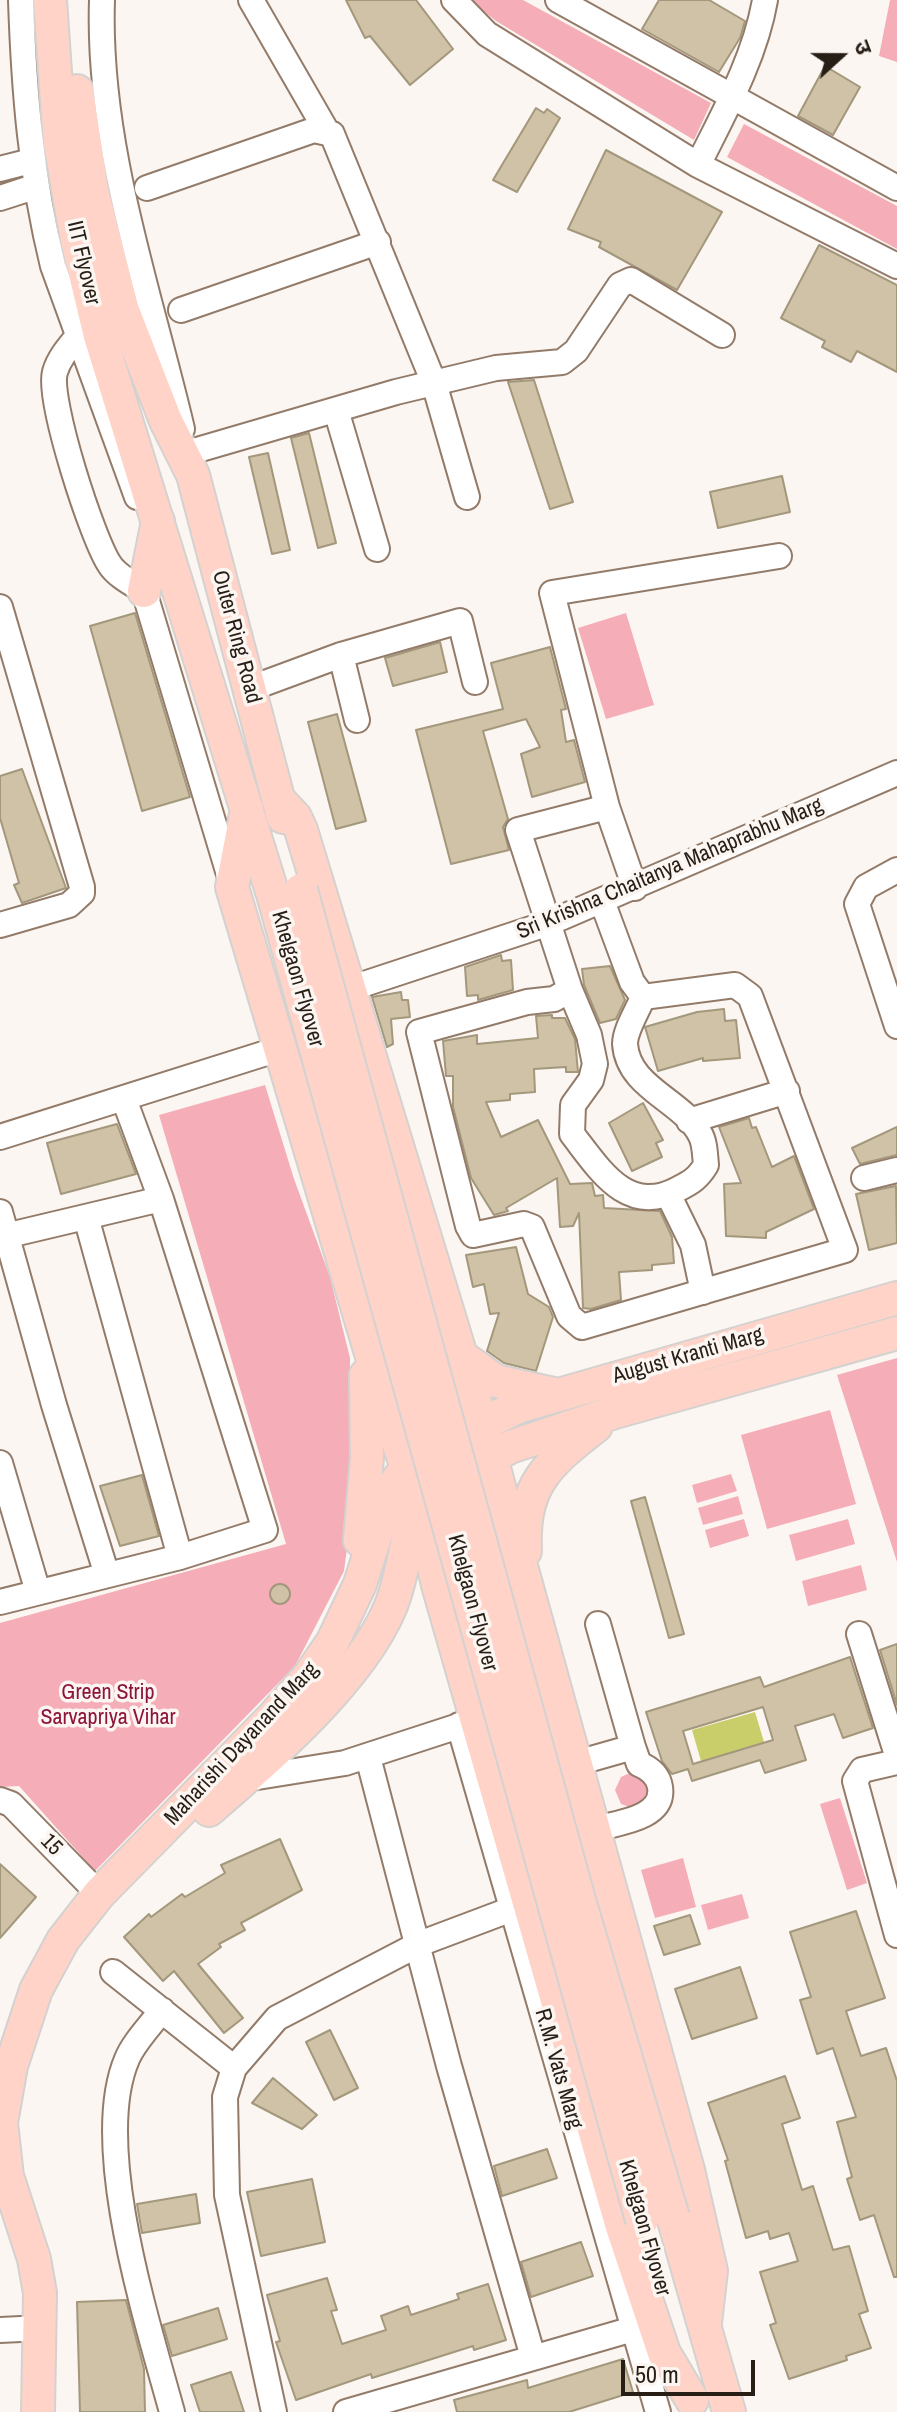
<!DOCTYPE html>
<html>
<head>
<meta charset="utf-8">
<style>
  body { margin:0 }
  #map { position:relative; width:897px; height:2412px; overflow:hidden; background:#fcf6f2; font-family:"Archivo Narrow","Noto Sans Devanagari",sans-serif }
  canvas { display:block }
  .north { position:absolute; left:801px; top:16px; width:80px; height:80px; -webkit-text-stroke:6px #fcf6f2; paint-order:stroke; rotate:69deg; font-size:22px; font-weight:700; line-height:32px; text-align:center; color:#271e16 }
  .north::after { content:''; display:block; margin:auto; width:28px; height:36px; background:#271e16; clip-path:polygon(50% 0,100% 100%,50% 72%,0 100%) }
  .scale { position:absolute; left:621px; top:2360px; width:134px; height:36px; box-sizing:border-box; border:4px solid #271e16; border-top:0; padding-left:10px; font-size:24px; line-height:28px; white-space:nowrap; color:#271e16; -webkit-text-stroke:6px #fcf6f2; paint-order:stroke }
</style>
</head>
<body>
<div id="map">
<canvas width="897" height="2412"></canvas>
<div class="north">उ</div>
<div class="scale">50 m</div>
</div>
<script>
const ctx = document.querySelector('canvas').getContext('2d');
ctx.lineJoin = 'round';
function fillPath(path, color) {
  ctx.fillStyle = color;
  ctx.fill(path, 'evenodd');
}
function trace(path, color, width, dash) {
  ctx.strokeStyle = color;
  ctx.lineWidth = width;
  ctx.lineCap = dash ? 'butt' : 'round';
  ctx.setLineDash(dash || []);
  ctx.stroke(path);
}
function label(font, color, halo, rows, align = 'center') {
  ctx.font = font + ' "Archivo Narrow",sans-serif';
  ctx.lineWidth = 7;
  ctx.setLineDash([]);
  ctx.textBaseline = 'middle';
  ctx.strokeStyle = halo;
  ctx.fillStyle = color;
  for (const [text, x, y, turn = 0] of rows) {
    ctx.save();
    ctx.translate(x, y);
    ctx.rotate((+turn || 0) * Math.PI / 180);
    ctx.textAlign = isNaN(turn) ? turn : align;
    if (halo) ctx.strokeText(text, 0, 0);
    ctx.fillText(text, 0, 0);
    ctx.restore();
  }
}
fillPath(new Path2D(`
  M470,0H523L711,103L694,140L496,21Z
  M890,0H897V62L879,56Z
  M744,124L897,206V249L727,157Z
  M626,613L654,705L606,719L578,628Z
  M265,1085L294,1179L330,1277L350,1358L349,1533L344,1571L295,1666L95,1871L19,1786L0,1787V1623L286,1544L159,1115Z
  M897,1358V1562L837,1375Z
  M830,1410L856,1504L767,1529L741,1435Z
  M731,1474L737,1491L697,1503L692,1485Z
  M738,1496L743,1514L703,1525L698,1508Z
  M744,1519L749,1536L710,1548L705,1530Z
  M848,1519L855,1544L796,1561L789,1535Z
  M861,1565L867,1590L808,1606L802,1581Z
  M634,1771L647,1777L652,1797L635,1809L621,1804L615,1790L621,1777Z
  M840,1798L867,1883L847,1890L820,1804Z
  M683,1858L696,1907L655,1918L641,1870Z
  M742,1894L749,1918L708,1930L701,1905Z`), '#f5adb8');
fillPath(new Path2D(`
  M755,1712L764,1742L701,1761L692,1730Z`), '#c9ce6a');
const building = new Path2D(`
  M346,0H416L453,49L410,85L370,36L365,38Z
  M659,0H709L745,21L740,38L719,72L642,29Z
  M825,66L860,87L833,135L798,116Z
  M536,108L544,113L547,109L560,118L517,192L493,180Z
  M606,150L722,212L677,290L599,247L601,242L568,229Z
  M819,245L897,285V372L857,351L851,362L822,347L825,341L781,318Z
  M534,380L573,502L550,509L508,382Z
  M309,433L336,543L318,548L291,438Z
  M268,453L290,550L272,554L249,457Z
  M782,476L790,512L718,528L710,492Z
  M135,613L190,797L142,811L90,626Z
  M440,642L447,672L393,686L385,658Z
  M550,647L566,709L561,710L566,742L574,740L585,782L532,797L521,754L540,747L526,719L483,731L508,819L503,827L509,850L451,864L416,730L503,709L491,663Z
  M337,714L366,821L336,829L308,722Z
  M22,769L66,888L22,903L14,885L19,883L0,818V776Z
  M501,955L502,961L511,960L513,990L478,1000V995L467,996L465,967Z
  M610,966L625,1000L616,1019L600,1023L584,985L582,969Z
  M401,992L402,1000H408L410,1017L391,1019L393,1044L387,1047L372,997Z
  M724,1009L725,1021L736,1020L740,1058L703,1061V1058L658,1071L645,1027L697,1012Z
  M552,1015V1018H565L575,1039L578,1072H566V1067L534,1069L535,1092L510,1094V1100L486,1102L501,1137L538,1120L570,1184L592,1183L595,1196L603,1195L604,1208L660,1211L672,1237L674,1263L652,1265V1270L619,1272L621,1300L591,1309L583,1308L579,1213L573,1226L560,1227L557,1178L506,1208L508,1211L494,1215L471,1178L453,1107V1076H446L443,1041L477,1035V1044L538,1038L536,1016Z
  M643,1103L663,1140L656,1143L662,1157L632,1171L609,1123Z
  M749,1118L752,1128L756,1127L772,1167L794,1156L814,1209L766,1232V1238L726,1236L724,1184L741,1183L719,1127Z
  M117,1124L136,1174L61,1194L47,1143Z
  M897,1127V1155L860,1164L852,1148Z
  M896,1186L897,1243L869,1250L856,1194Z
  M516,1247L528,1294L549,1307L553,1317L536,1371L504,1363L487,1351L499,1313L490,1314L484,1284L473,1287L466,1255Z
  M142,1475L159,1536L120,1546L100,1486Z
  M645,1497L684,1634L669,1638L631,1501Z
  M270 1594a10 10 0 1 1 20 0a10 10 0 1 1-20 0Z
  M897,1644V1705L880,1650Z
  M850,1657L873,1728L843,1738L834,1714L795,1726L806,1760L765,1773L760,1760L692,1781L688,1769L672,1774L662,1761L646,1712L760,1677L764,1687ZM763,1707L773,1740L693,1764L683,1731Z
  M280,1839L302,1890L241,1923L245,1930L219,1944L221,1947L198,1964L243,2018L224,2033L174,1971L163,1981L124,1937L149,1914L151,1917L182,1894L185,1897L225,1873L221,1865Z
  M0,1864L36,1897L0,1938Z
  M856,1911L885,1998L846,2011L861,2056L886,2048L897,2081V2277H894L874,2215L860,2220L847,2179L852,2177L837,2122L856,2117L833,2048L817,2054L800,2000L811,1997L790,1932Z
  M690,1915L700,1944L664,1955L654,1926Z
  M740,1967L757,2018L692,2039L675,1989Z
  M330,2030L358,2088L334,2100L306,2042Z
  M785,2076L800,2118L782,2124L802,2190L813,2186L833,2250L849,2246L868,2311L859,2314L871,2348L846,2356L847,2360L789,2379L770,2325L776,2323L760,2272L798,2261L789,2233L770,2239L768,2231L746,2238L725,2161L728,2160L708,2103Z
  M273,2078L317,2115L302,2129L252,2103Z
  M547,2149L557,2178L502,2196L494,2166Z
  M312,2179L325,2242L261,2256L247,2192Z
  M196,2194L200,2223L142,2233L137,2204Z
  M581,2242L593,2276L531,2297L521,2262Z
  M327,2278L337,2310L331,2311L342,2344L386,2330L381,2316L408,2306L411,2315L459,2299L457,2294L488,2284L506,2340L474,2350L473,2346L372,2378L371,2374L296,2400L276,2342L280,2341L267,2295Z
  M126,2300L144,2369L145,2412H80L77,2302Z
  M218,2308L227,2339L172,2356L163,2325Z
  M623,2359L633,2392L569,2412H457L454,2400L527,2380L528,2388Z
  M231,2372L244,2412H200L191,2385Z`);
fillPath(building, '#cfc2a6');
trace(building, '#a3977c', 2);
const minor = new Path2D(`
  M21,0C24,91 31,177 53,266L137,497
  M102,0C97,145 149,289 182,429
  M251,0L326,130
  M454,0L487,34L698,165L897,266
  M558,0L897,188
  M698,165C724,113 755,58 765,0
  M0,169L31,161
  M147,188L314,130L332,134L434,383L467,497
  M0,198L34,187
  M181,310L378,242
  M78,336C69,347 59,358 55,372C47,399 93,541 110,565C117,576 133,584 144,591L231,881
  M336,410L377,549
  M187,453L396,392L496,368L562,362L576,351L620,285L631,280L722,335
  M0,607L82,887V893L69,905L0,925
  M341,655L357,720
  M249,689L341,655L460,621L475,682
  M607,807L518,830L570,990L589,1035L595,1064L591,1080L573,1105L572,1134C600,1170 627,1216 678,1189C692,1182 698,1178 706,1165C705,1156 705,1142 700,1134C682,1100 628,1088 625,1044C625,1030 638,1010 643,997
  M897,870L866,887L857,904L897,1026
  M635,888L607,807L552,593L779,556
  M349,989L549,923L897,773
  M570,990L554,999L527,1002L419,1032L468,1226L473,1235L524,1224L532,1227L569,1316L582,1327L845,1250L750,996L735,985L643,997L632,982L602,901
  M689,1121L787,1091
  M0,1137L282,1048
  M864,1178L897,1170
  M668,1194L693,1245L703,1292
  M0,1212L54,1405L107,1575
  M86,1217L180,1557
  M5,1236L161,1199
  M0,1463L38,1592
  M0,1602L180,1557L265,1530L161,1199L124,1099
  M598,1624L633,1747
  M859,1634L897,1755
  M459,1725L658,2412
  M368,1757L449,2066L533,2357
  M897,1762L862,1770L855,1781L897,1935
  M577,1763L633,1747L639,1764C649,1768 658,1775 660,1787C665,1819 616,1823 595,1829
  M245,1779L345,1763L474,1721
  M0,1800L11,1804L99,1894
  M113,1972L234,2068
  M162,2010C151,2025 134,2042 127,2059C90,2145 148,2324 172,2412
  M0,2330L42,2328
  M274,2412L227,2195L225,2097L234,2068L277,2018L419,1944L512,1909
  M346,2412L633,2329`);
const major = new Path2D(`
  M50,0L60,143L77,240L100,336L274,898
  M77,91L92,191L122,308L166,421L193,475L283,817
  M144,591L158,521
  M278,799L295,817L301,830L482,1425L688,2170L711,2271L705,2323
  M247,809L232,887L393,1427L419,1503L438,1585L622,2227L664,2353L692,2400
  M462,1357L496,1381L554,1394
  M474,1467L510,1447L615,1412L897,1333
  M360,1540L367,1458L366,1375
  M525,1551C522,1485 547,1464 596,1426
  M209,1810C269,1758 359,1681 390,1608C404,1575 405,1540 417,1507
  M673,2217L729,2412
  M38,2412L40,2293L34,2259L7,2176L1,2123L11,2066L36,1990L63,1940L99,1894L274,1716L310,1675L333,1641L360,1584L389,1493L406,1468L436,1446L520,1406L897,1298`);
trace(minor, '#937b69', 28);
trace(major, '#d4d2d0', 36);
trace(minor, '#fff', 24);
trace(major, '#ffd3c8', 32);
const majorBridge = new Path2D(`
  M301,890L579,1900L673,2217
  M274,898L642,2220`);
trace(majorBridge, '#d4d2d0', 36, []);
trace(majorBridge, '#ffd3c8', 32);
label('22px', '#271e16', '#fcf6f2', [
  ["IIT Flyover",83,263,77],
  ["Outer Ring Road",236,637,75],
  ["Sri Krishna Chaitanya Mahaprabhu Marg",670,869,-23],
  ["Khelgaon Flyover",297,979,74],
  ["August Kranti Marg",688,1356,-16],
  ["Khelgaon Flyover",472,1603,75],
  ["Maharishi Dayanand Marg",242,1744,-47],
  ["15",51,1845,46],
  ["R.M. Vats Marg",558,2069,74],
  ["Khelgaon Flyover",644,2228,74]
]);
label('22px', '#8d143b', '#fcf6f2', [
  ["Green Strip",108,1693],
  ["Sarvapriya Vihar",108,1718]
]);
</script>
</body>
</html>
